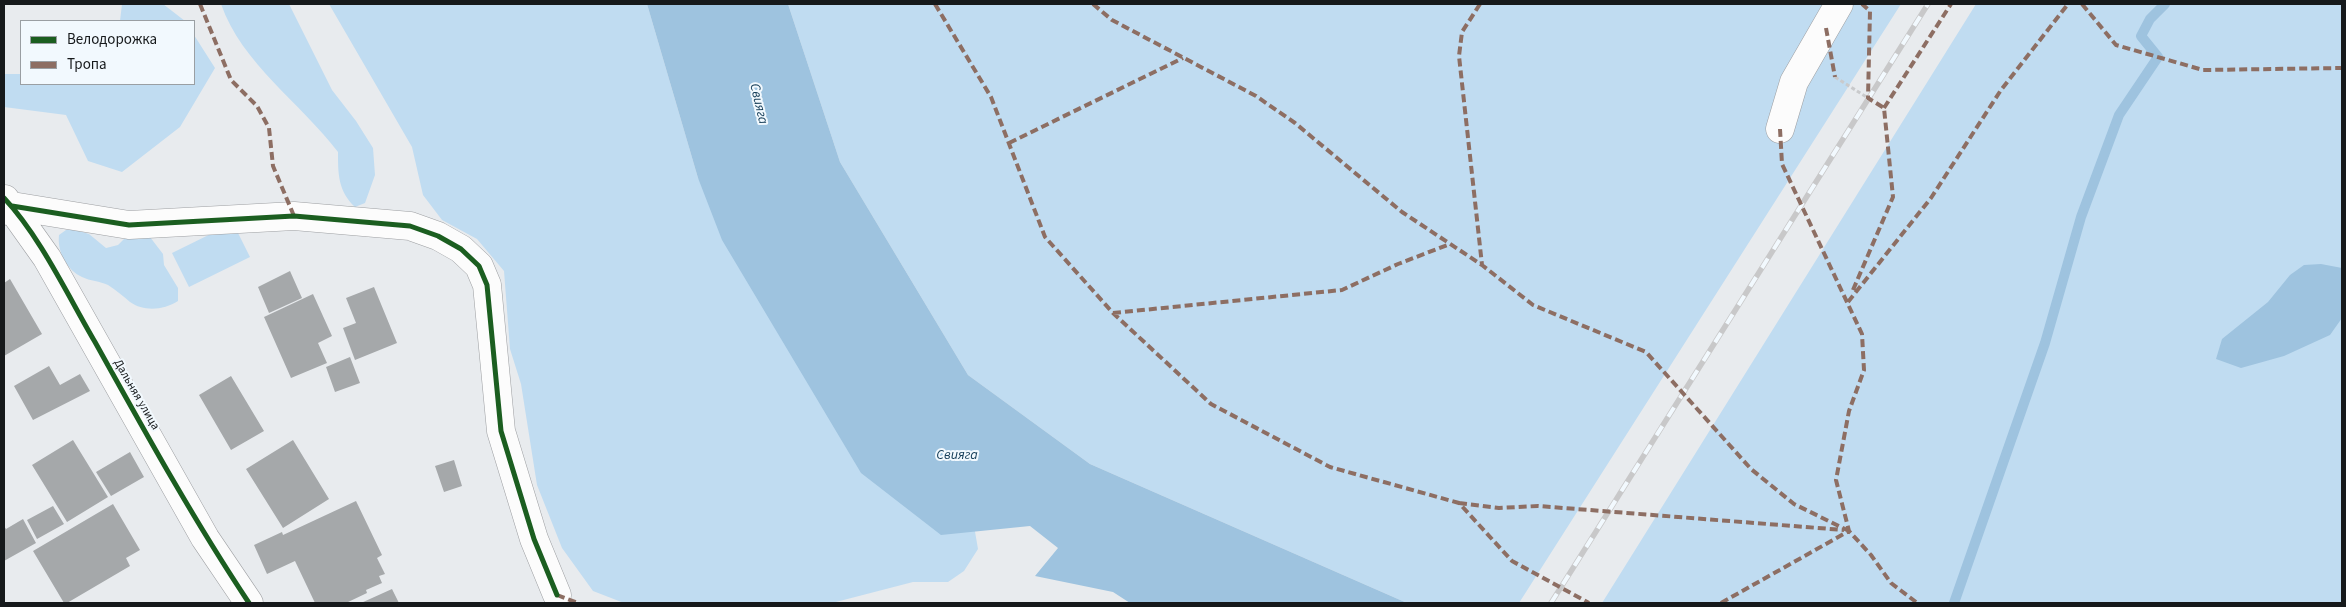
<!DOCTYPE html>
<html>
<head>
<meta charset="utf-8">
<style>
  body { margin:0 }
  #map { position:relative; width:2346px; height:607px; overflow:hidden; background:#e8ebee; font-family:"Source Sans 3",sans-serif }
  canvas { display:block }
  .frame { position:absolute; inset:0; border:5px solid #16191b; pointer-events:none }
  .legend { position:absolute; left:20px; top:20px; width:175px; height:65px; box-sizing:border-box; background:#f2f9fe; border:1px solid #9a9fa3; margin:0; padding:6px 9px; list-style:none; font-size:15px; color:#16191b }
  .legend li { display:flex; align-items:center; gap:10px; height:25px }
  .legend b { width:25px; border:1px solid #9a9fa3 }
</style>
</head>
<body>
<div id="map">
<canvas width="2346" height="607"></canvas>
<div class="frame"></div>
<ul class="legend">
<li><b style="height:6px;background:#1b5e20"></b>Велодорожка</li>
<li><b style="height:6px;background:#8d6e63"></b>Тропа</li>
</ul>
</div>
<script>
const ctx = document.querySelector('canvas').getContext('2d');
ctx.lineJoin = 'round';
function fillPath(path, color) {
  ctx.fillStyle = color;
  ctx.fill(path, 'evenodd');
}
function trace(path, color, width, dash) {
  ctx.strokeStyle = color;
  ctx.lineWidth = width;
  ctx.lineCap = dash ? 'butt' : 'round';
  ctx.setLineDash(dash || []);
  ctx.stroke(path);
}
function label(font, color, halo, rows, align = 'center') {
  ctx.font = font + ' "Source Sans 3",sans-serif';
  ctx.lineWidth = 4;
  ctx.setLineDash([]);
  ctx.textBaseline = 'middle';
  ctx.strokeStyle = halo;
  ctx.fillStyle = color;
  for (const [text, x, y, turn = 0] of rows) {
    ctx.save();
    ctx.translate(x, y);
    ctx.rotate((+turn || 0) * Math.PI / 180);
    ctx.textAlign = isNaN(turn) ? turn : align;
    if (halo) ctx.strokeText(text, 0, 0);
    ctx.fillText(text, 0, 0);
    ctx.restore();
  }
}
fillPath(new Path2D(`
  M122,4H163L185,21H120Z
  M221,4H289L332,90L356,121L373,148L375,175L365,203L355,207C338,191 338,174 338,152C300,102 242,64 221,4Z
  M329,4H647L698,178L973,520L978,549L964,571L948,582H913L832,603H624L593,591L562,548L537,485L521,384L510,349L504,271L477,239L442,220L423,195L412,147Z
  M788,4H1901L1519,603H1407L1090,464L968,375L840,162Z
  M1976,4H2342V603H1602Z
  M194,35L215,68L180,127L122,172L88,161L66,115L4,107V74H21V84H194Z
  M233,223L250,257L189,287L172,253Z
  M73,229L89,234L106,248L118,245L127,236L150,237L163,254L164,265L178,288V301C164,310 144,312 130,302C123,296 116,290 108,285C100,281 90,281 82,277C67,270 57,252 59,235L66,230Z`), '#c0dcf1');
fillPath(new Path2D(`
  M647,4H788L840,162L968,375L1090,464L1407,603H1130L1113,592L1035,576L1058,548L1030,526L941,535L861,473L722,240L698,178Z
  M2321,264L2342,268V318L2330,335L2284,356L2241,368L2216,359L2222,339L2268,302L2290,275L2304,265Z`), '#9ec3df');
trace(new Path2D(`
  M1954,603L2045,343L2081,217L2119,115L2158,57L2141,36L2150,19L2165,4`), '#9ec3df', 10);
fillPath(new Path2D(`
  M290,271L302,298L269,313L258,287Z
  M10,279L42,334L4,356V283Z
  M374,287L397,343L355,360L343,328L356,323L346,298Z
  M313,294L332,336L318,343L327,363L291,378L264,317Z
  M350,357L360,383L335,392L326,367Z
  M49,366L60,385L80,374L90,391L33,420L14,386Z
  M231,376L264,431L231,450L199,395Z
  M73,440L108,497L67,522L32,465Z
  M293,440L329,499L283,528L246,469Z
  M130,452L144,477L111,496L96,472Z
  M454,460L462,486L444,492L435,466Z
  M356,501L382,555L377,558L385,574L379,576L382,583L366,590L367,593L346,603H315L295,561L267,574L254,545L282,532L283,535Z
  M113,504L140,550L126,558L130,566L67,603H64L33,551Z
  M53,506L64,524L37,539L27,520Z
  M23,519L36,543L4,561V526L6,529Z
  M392,589L399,603H361Z`), '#a5a8aa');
const minor = new Path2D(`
  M1780,129L1794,82L1839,4
  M5,199L47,258L205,538L249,603
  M4,211L12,206L129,225L294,216L410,226L438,236L461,249L479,266L487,285L501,431L534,539L557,595`);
trace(minor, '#9d9fa2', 29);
trace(new Path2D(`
  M1835,77L1868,98`), '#c9cacc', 3, [4, 2.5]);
trace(minor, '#fcfcfc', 28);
const rail = new Path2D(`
  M1551,603L1928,4`);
trace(rail, '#c8c8c9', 5.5);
trace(rail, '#f2f9fe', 4, [11]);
trace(new Path2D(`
  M200,4L231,80L257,106L269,128L273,166L294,216
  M935,4L991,97L1045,237L1113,313L1211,404L1330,467L1459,503L1512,561L1589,603
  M1093,4L1112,20L1256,96L1295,123L1402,212L1482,265L1533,305L1646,352L1751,469L1794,504L1849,531
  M1480,4L1462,32L1459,56L1482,265
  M2082,4L2116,45L2203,70L2342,68
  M1826,28L1835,77
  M1884,108L1951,4
  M1780,129L1782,164L1862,334L1864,370L1849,411L1836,480L1849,531L1871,555L1891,583L1916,602L1920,603
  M1009,143L1183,58
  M1853,290L1893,197L1884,108L1868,98L1870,11L1862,4
  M1848,302L1931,198L2001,90L2068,4
  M1113,313L1342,290L1398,264L1450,244
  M1459,503L1499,508L1538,506L1844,530
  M557,595L578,603
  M1721,603L1849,531`), '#8d6e63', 4, [8, 4]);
trace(new Path2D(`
  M4,198C40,236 68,296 95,342C144,430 193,519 249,603
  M12,206L129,225L294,216L410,226L438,236L461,249L479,266L487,285L501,431L534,539L557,595`), '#1b5e20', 5);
label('12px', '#16191b', '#f2f9fe', [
  ["Дальняя улица",136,395,60]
]);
label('italic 14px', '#173f5a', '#f2f9fe', [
  ["Свияга",758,104,77],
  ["Свияга",957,456]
]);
</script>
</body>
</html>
